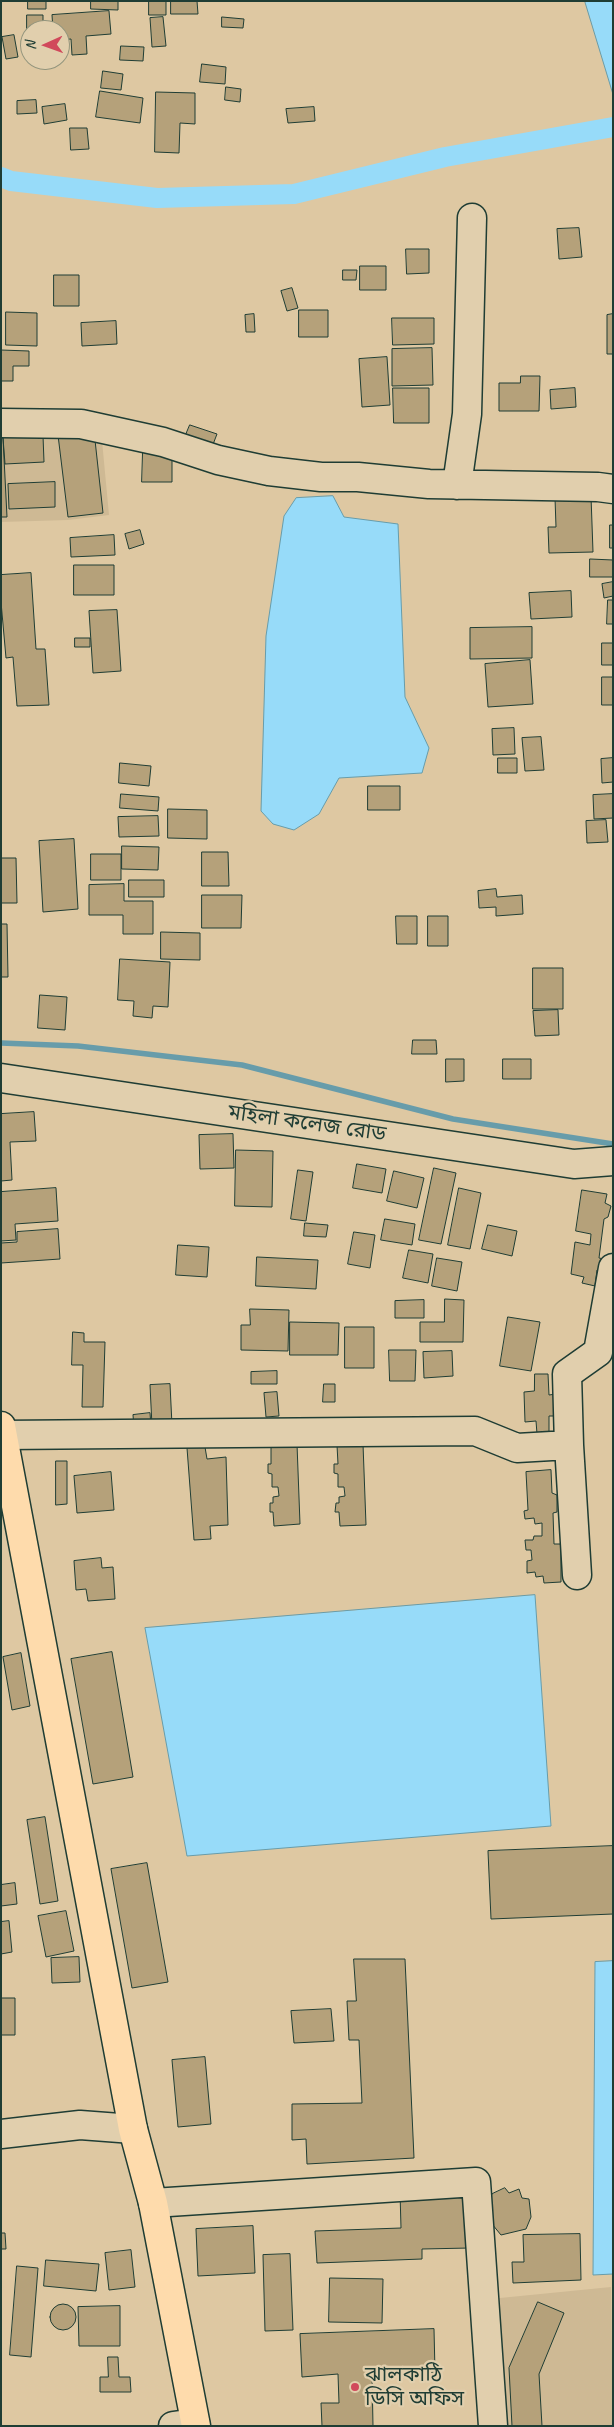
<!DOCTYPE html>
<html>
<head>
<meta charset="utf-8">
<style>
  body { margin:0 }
  #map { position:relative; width:614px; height:2427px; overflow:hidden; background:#dec8a2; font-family:Caveat,sans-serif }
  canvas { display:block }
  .frame { position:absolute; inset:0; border:2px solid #1f3d34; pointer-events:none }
  .north { position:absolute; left:20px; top:20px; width:50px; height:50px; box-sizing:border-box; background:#e1cfad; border:1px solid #93957d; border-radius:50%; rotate:268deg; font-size:14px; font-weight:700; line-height:20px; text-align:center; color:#1f3d34 }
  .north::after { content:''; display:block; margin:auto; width:18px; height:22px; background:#d1495b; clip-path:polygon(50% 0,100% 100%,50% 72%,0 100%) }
</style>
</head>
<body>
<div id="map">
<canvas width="614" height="2427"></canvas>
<div class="frame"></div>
<div class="north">N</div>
</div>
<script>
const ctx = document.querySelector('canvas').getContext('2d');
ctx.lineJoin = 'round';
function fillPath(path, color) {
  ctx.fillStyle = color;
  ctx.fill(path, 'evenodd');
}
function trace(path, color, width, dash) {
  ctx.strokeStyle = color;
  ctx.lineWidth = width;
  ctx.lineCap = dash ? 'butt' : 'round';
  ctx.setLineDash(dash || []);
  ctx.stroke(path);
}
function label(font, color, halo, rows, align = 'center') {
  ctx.font = font + ' Caveat,"Noto Sans Bengali",sans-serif';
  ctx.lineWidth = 4.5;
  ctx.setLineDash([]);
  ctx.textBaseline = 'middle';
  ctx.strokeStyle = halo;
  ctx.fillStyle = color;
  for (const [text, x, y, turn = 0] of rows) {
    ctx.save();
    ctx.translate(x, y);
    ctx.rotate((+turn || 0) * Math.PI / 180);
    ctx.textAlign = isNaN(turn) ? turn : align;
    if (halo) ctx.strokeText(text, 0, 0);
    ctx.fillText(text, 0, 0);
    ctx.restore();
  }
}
fillPath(new Path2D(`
  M1,425L101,430L109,515L68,520L1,522Z
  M611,2287L613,2426H498L490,2299Z`), '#ceb994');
const water = new Path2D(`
  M585,1H613V94Z
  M333,496L344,517L398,524L405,697L429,748L422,773L339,778L319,814L294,830L273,824L261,811L266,636L284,516L296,498Z
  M535,1595L551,1826L187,1856L145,1628Z
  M613,1961V2274L593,2275L595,1962Z`);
fillPath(water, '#97dbf9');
trace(water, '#679caa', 1);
trace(new Path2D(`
  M1,1043L78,1046L242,1065L453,1119L613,1144`), '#679caa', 5.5);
trace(new Path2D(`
  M1,177L11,181L157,198L294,194L445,157L613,127`), '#97dbf9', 20);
const building = new Path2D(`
  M28,1H46V9H28Z
  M91,1H118V10L91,9Z
  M149,1H166V15H149Z
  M171,1H197L198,14H171Z
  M109,11L111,34L86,36L87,54L72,55L71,39L60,40V30H53L52,15Z
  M27,15H43V30H30V47H27Z
  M163,17L166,46L152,47L150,18Z
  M222,17L244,19L243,28L222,27Z
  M14,35L18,57L6,59L2,37Z
  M121,46L144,47L143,61L120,60Z
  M202,64L226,67L225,84L200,82Z
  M103,71L123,74L121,90L101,88Z
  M226,87L241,89L240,102L225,100Z
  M100,91L143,98L140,123L96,117Z
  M156,92L195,93V124L180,123L179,153L155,152Z
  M36,100L37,113L17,114V101Z
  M65,104L67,120L44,124L42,107Z
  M314,107L315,121L288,123L286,109Z
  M70,128H87L89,149L71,150Z
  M579,228L582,257L559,259L557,229Z
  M406,249H429V273L407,274Z
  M360,266H386V290H360Z
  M343,270H357L356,280H343Z
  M54,275H79V306H54Z
  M292,288L298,308L287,311L281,291Z
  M299,310H328V337H299Z
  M6,312L37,313V346L6,345Z
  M254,314L255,332H246L245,315Z
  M613,314V354H607V315Z
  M392,318H434V344L393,345Z
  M116,321L117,344L82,346L81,323Z
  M432,348L433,385L392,386V349Z
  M1,350L29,351V366H13V381H1Z
  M387,357L390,405L362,407L359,359Z
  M521,376H540L539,411H499V383H520Z
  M393,388H429V423H394Z
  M575,388L576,407L551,409L550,390Z
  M190,425L217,434L212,447L185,437Z
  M94,431L103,513L68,517L58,435Z
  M43,436L44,462L5,464L3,438Z
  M1,437L3,438L7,517H1Z
  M143,451H172V482H142Z
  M55,482V507L9,509L8,484Z
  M591,496L593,552L549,553L548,527H556L555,498Z
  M610,525H613V548H610Z
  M140,530L144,544L129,549L125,534Z
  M114,535L115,555L71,557L70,538Z
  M590,559L613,560V577H590Z
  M74,565H114V595H74Z
  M31,573L36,649H45L49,705L17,706L13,657L6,658L1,602V575Z
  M613,582V596L604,598L602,584Z
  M571,591L572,617L531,619L529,593Z
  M608,600H613V624H607Z
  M117,610L121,671L93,673L89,611Z
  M532,627V658L470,659V628Z
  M75,638H90V647H75Z
  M602,643H613V665H602Z
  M530,660L533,704L488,707L485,664Z
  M602,677H613V705H602Z
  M514,728L515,754L493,755L492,729Z
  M541,737L544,770L525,771L522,738Z
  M498,758H517V773H498Z
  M613,758V782L602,783L601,759Z
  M120,763L151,766L149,786L119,783Z
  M368,786H400V810H368Z
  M121,794L159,797L158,811L120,808Z
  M613,794V818L594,819L593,795Z
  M168,809L207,810V839L168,838Z
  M158,816L159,836L119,837L118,817Z
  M606,820L608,842L587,843L586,821Z
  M74,839L78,909L43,912L39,841Z
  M122,846L159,847L158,870L122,869Z
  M202,852H228L229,886H202Z
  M91,854H121V880H91Z
  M1,858H16L17,903H1Z
  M129,880H164V897H129Z
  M124,884V901H153V934H123V915H89V885Z
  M496,889L497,897L522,895L523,914L496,916V907L479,908L478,891Z
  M202,895H242L241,928H202Z
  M396,916H417V944H397Z
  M428,916H448V946H428Z
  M1,924H7L8,977H1Z
  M161,932L200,933V960L161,959Z
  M120,959L170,962L168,1007L153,1006L152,1018L133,1016L134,1001L118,1000Z
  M533,968H563V1009H533Z
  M40,995L67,997L65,1030L38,1028Z
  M558,1010L559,1035L535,1036L533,1011Z
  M413,1040H436L437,1054H412Z
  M446,1059H464V1081L446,1082Z
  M503,1059H531V1079H503Z
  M34,1112L36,1141L10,1142L12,1180L1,1181V1114Z
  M233,1134L234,1168L200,1169L199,1135Z
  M236,1150L273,1151L272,1207L235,1206Z
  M357,1164L386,1169L382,1193L353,1188Z
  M434,1168L456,1173L441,1244L419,1240Z
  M298,1170L313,1172L306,1221L291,1219Z
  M394,1171L424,1178L417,1208L387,1201Z
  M56,1188L58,1221L15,1224L16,1240L1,1241V1192Z
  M459,1188L481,1193L470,1249L448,1245Z
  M582,1190L607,1194L605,1203L611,1206L608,1217L604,1219L599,1258L604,1259L602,1268L597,1270L595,1286L582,1283L584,1277L571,1274L575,1242L590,1245L591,1234L576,1231Z
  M385,1219L415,1224L412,1245L381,1240Z
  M305,1223L328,1225L326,1237L304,1236Z
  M488,1225L517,1231L512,1256L482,1249Z
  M58,1229L60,1259L1,1263V1243L17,1242V1232Z
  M354,1232L375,1235L370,1268L348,1264Z
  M178,1245L209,1247L207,1277L176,1275Z
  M409,1250L433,1254L428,1283L403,1278Z
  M257,1257L318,1260L316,1289L256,1286Z
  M437,1258L462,1262L457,1291L432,1286Z
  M445,1299L464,1300L463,1342H420V1322H444Z
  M424,1300V1318H395V1301Z
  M250,1309L289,1310L288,1351L241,1350V1325H250Z
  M508,1317L540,1322L531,1371L500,1366Z
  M290,1322L339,1323L338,1355H290Z
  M345,1327H374V1368H345Z
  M73,1332L84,1333V1342H105L103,1407H82L83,1365H72Z
  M389,1350H416L415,1381H390Z
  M452,1351L453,1376L424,1378L423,1352Z
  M277,1371V1384H251V1372Z
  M535,1374H548L549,1395L556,1394V1416H549V1433L537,1434L536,1421L525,1422L524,1392L534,1391Z
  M170,1384L172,1425L152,1426L150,1385Z
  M324,1384H335V1402H323Z
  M277,1392L279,1416L266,1417L264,1393Z
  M150,1413L151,1426L134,1428L133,1415Z
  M297,1444L300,1524L274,1526L273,1512H270V1503H273V1497L279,1496L278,1487H272V1474L268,1473V1464H271V1445Z
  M363,1444L366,1525L340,1526L339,1512H335L336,1503H339V1497L345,1496L344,1487H338V1474L334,1473V1464H338L337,1445Z
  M205,1447L207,1459L226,1457L228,1525L210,1526L211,1539L194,1540L187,1448Z
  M56,1461H67V1504L56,1505Z
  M551,1470L552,1493L557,1495V1512L553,1513L554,1544H561V1582L544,1583L543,1576L536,1577L535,1572L527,1573V1561L532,1560L531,1550H526L525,1540H533L534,1536H542V1523L535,1524L534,1518L525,1519L524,1511L528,1510L526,1472Z
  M111,1472L114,1510L77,1513L74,1476Z
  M101,1558L102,1568L113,1567L115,1599L88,1601L86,1589L76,1590L74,1561Z
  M112,1652L133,1777L93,1784L71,1659Z
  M21,1653L30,1706L12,1710L3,1657Z
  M45,1817L58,1901L40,1904L27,1820Z
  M613,1846V1914L491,1919L488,1851Z
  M147,1863L168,1982L132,1988L111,1869Z
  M15,1883L17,1904L1,1906V1885Z
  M66,1911L74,1951L46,1957L38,1916Z
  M9,1921L12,1952L1,1954V1922Z
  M79,1957L80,1982L52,1983L51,1958Z
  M354,1959H405L414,2158L307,2164L306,2139L292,2140V2104L362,2103L359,2040H349L347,2001H356Z
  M1,1998H15V2035H1Z
  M331,2009L334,2041L294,2043L291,2011Z
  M205,2057L211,2124L178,2127L172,2060Z
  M468,2188L470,2248L422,2249V2259L317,2263L315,2231L401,2228L400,2192Z
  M505,2188L509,2193L519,2189L522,2198L529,2199L531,2217L526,2229L501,2235L492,2224L488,2203L492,2194Z
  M253,2226L255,2273L198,2276L196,2229Z
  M1,2233H5L6,2249H1Z
  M580,2234L581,2280L513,2283L512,2262H524L523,2235Z
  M131,2250L135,2287L109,2290L105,2253Z
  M290,2254L293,2330L265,2331L263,2255Z
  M46,2260L99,2264L96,2291L44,2286Z
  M17,2266L38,2268L31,2357L10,2355Z
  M330,2278L383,2279L382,2323L329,2322Z
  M538,2302L564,2313L539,2374L542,2426H512L509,2368Z
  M50 2317a13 13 0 1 1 26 0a13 13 0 1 1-26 0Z
  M120,2306V2346H79L78,2307Z
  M434,2329L435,2372L372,2374L373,2426H322L321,2403H339L338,2374L302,2377L300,2334Z
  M108,2357H118L119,2377H130L131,2392H100V2377H108Z`);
fillPath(building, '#b5a17a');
trace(building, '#1f3d34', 1);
const minor = new Path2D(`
  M1,423L81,424L163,442L218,460L269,471L321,477H358L429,484L598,487L613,489
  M457,485L467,414L472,218
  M1,1078L574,1164L613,1161
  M2,1435L475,1431L517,1448L569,1445L577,1575
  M569,1445L567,1374L598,1352L613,1268
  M1,2134L80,2125L133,2129
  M153,2203L476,2182L493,2426
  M173,2426L195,2423`);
const major = new Path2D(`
  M1,1426L133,2129L153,2203L196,2426`);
trace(minor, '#1f3d34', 31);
trace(major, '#1f3d34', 31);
trace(minor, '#e1cfad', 28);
trace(major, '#fedbac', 28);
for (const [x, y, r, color] of [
  [355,2387,5,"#d1495b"]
]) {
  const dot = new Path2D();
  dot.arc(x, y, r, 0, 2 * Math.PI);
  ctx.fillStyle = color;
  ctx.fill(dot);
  trace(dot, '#e1cfad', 2);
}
label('21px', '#1f3d34', '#e1cfad', [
  ["মহিলা কলেজ রোড",307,1124,8]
]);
label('21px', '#1f3d34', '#e1cfad', [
  ["ঝালকাঠি",365,2375],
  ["ডিসি অফিস",365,2399]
], 'left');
</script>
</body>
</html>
